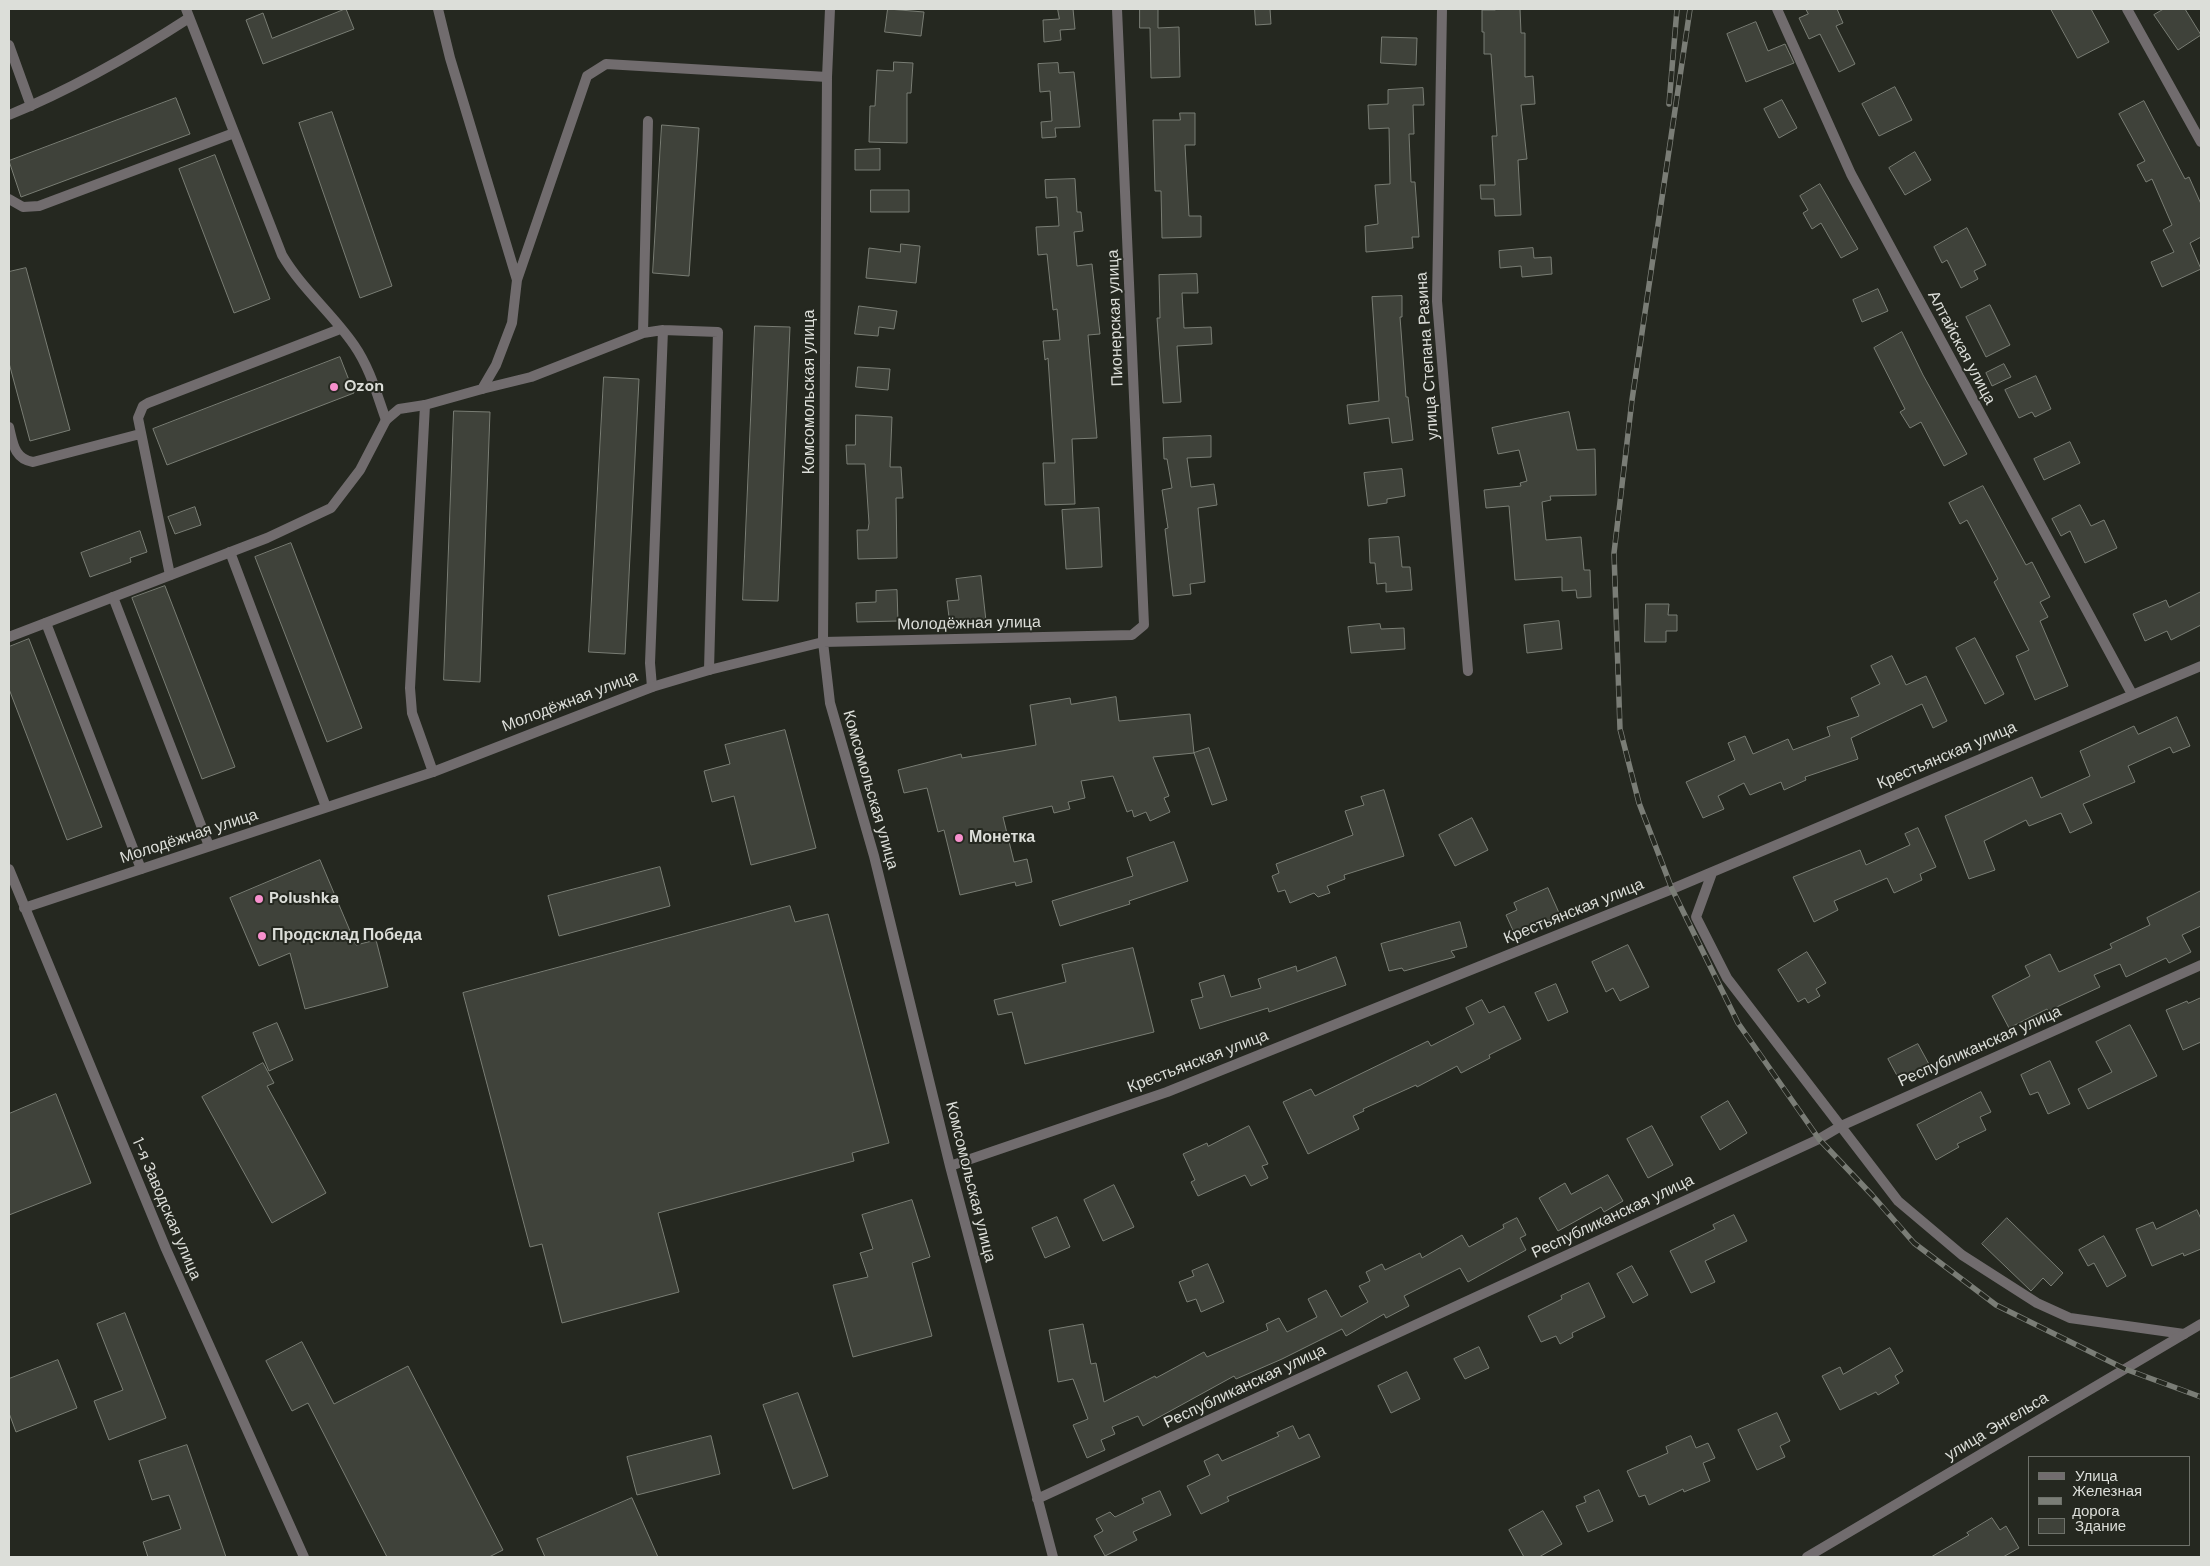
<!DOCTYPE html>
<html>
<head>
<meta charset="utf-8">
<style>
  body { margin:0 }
  #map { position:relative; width:2210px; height:1566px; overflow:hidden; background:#252820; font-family:"DM Sans",sans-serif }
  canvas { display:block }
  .frame { position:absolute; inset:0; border:10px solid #dcded9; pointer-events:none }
  .legend { position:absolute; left:2028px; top:1456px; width:162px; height:90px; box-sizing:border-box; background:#252820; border:1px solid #6e716a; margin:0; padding:6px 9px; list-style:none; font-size:15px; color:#dcded9 }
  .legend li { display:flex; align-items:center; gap:10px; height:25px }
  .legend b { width:25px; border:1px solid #6e716a }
</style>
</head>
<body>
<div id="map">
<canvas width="2210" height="1566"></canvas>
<div class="frame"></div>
<ul class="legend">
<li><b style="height:6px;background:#716c6e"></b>Улица</li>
<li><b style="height:6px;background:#7a7d76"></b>Железная дорога</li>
<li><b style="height:14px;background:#3f423a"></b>Здание</li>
</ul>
</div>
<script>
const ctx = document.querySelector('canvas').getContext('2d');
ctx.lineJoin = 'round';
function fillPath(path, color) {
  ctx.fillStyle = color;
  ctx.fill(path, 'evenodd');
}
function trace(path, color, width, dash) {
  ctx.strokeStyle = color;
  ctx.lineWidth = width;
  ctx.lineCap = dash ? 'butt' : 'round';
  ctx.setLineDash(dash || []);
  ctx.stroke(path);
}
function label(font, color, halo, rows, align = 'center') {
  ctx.font = font + ' "DM Sans",sans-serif';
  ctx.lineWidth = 4;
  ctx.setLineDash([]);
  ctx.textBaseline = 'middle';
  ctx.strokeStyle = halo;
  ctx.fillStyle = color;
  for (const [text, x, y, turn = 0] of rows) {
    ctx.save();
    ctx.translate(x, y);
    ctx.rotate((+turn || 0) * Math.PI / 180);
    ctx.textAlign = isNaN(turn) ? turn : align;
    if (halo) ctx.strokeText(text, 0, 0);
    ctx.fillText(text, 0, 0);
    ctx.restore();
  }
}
const building = new Path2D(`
  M346,9L354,29L263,64L246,20L263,13L272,38Z
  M888,9L924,12L921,36L885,32Z
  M1058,9H1073L1075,29L1060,30L1061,40L1044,42L1043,20L1059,19Z
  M1140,9H1158V28L1179,27L1180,77L1151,78L1150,28H1140Z
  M1255,9H1270L1271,24L1256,25Z
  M1495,9H1520L1521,33H1525V77L1533,76L1535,104L1521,105L1527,159L1518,160L1521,215L1495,216L1494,199H1481L1480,185H1495L1492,136H1497L1491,54H1484V32H1482V10H1495Z
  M1806,9H1837L1843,23L1836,26L1855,64L1839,72L1820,34L1809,39L1799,18L1808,14Z
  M2051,9H2091L2109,42L2078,58Z
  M2164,9H2185L2201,35L2178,50L2154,15Z
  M1756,22L1768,51L1785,44L1794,63L1746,82L1727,34Z
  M1382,37L1417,38L1416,65L1381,63Z
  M894,62L913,63L911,93H907V143L869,142L870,106H875L877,70L893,71Z
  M1058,63L1059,73L1074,72L1080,127L1055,128L1056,137L1042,138L1041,122L1052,121L1050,91L1040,92L1038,64Z
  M1895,87L1912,120L1879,136L1862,104Z
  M1423,88L1424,105H1413L1414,134H1409L1411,182H1415L1419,237H1412L1413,248L1366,252L1365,226L1378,224L1375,185L1390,184L1389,128L1369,129L1368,105L1388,104V90Z
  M176,98L190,134L21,197L9,161Z
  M1782,100L1797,128L1779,138L1764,109Z
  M2144,101L2185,179L2189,177L2201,204V237L2190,243L2201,269L2162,287L2151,262L2174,252L2163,230L2172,225L2152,179L2146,182L2137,165L2145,161L2119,114Z
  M332,112L392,286L360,298L299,123Z
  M1180,113H1195V145H1185L1189,216H1201V237L1162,238L1161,191H1155L1153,120H1180Z
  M662,125L699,128L689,276L653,273Z
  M880,149V170H855V150Z
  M1915,152L1931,180L1905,195L1889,168Z
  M215,155L270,299L234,313L179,169Z
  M1075,179L1077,212H1081L1083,231L1074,232L1077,266L1092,264L1100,334L1088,335L1097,438L1072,439L1075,504L1045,505L1043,463H1055L1048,358L1045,360L1043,341L1060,340L1057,309L1053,310L1047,254L1038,255L1036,227L1059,226L1057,197L1046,198L1045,180Z
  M1820,184L1858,249L1841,258L1821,223L1812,229L1803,213L1808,210L1800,196Z
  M871,190H909V212H871Z
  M1967,228L1986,265L1974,271L1978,279L1961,288L1947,260L1942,263L1934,247Z
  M901,244L920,246L916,283L866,278L869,248L900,252Z
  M1533,248L1534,258L1551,257L1552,274L1522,277L1521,266L1500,268L1499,251Z
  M26,268L70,430L30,441L9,363V272Z
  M1197,274L1198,293H1182L1184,328L1211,327L1212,344L1177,346L1181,402L1163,403L1157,318H1160L1159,275Z
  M1878,289L1888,311L1862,322L1853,300Z
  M1402,296V317H1400L1406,397H1408L1413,440L1392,443L1389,418L1349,424L1347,405L1379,401L1372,297Z
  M1990,305L2010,345L1986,357L1966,317Z
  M859,306L897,311L894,329L879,327L878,336L855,334Z
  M755,326L790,327L778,601L743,600Z
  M1902,332L1923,375L1967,454L1944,466L1921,422L1910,428L1900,412L1905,409L1874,348Z
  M340,357L354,393L167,465L153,429Z
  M2004,364L2011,377L1992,386L1986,373Z
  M858,367L890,369L888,390L856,387Z
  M2036,376L2051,409L2035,417L2032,412L2019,418L2005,390Z
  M604,377L639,379L625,654L589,652Z
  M454,411L490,412L480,682L444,680Z
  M1569,412L1577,450L1595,449L1596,495L1550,496L1551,500L1542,502L1546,540L1581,537L1584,570H1590L1591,597L1577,598L1576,590L1562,591V577L1515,580L1509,506L1486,508L1484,490L1521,486L1520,483L1527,481L1519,450L1498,454L1492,428Z
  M856,415L892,417L890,467H901L903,498H896L897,558L858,559L857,530H868L869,523L865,464H847L846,445H855Z
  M1211,436V457L1187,458L1191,487L1214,484L1217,505L1198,508L1205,582L1190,584L1191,594L1173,596L1165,529L1168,528L1162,490L1172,488L1167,459H1164L1163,438Z
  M2070,442L2080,463L2044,480L2034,459Z
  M1402,469L1405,496L1387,499V503L1368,506L1364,473Z
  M1983,486L2026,565L2032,562L2050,597L2040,602L2048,617L2040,621L2068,686L2035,700L2016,656L2029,650L1994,582L1998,579L1967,520L1960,524L1949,503Z
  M2080,505L2091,526L2104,520L2117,548L2085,563L2070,531L2061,536L2052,519Z
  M195,507L201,525L175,534L168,517Z
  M1099,508L1102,567L1066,569L1062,510Z
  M140,531L147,552L130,558L131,562L90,577L81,553Z
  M1399,537L1402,567H1410L1412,590L1386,592V583L1377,584L1375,563H1370L1369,539Z
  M291,543L362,728L327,742L255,557Z
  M981,576L986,621L950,625L947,601L959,600L956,579Z
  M165,586L235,767L202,779L132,598Z
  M897,590L898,621L857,622L856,603L876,602V591Z
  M2201,592V625L2171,640L2167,631L2145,641L2133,614L2166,600L2169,607Z
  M1646,604H1669L1668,615H1677V631H1666V642H1645Z
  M1559,621L1562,649L1527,653L1524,625Z
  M1380,624L1381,629L1404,628L1405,649L1351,653L1348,627Z
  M1975,638L2004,694L1985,704L1956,648Z
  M29,639L102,827L67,840L9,689V647Z
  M1892,656L1906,685L1926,676L1947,721L1933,728L1922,704L1851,738L1858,759L1805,777L1806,780L1784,790L1781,782L1750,795L1744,783L1718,796L1724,809L1703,818L1686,782L1735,760L1728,743L1745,736L1753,754L1788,739L1793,750L1830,736L1827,727L1859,716L1851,698L1880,684L1871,666Z
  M1116,697L1119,721L1190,714L1194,753L1153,757L1169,796L1164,798L1170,812L1150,821L1146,812L1134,817L1132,810L1127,812L1113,776L1081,781L1085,798L1068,802L1070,809L1054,813L1052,806L1003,817L1014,862L1027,859L1032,882L1016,886L1015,882L960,895L944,830L938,832L927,788L904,793L898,770L961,754L962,758L1036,745L1030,705L1070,698L1071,704Z
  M2177,717L2190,746L2173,753L2170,747L2128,766L2135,782L2083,804L2092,823L2070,833L2061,813L2029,826L2026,820L1984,841L1995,870L1969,879L1945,816L2032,777L2041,798L2090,776L2080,751L2134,726L2138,734Z
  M785,730L816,848L751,865L734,796L712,802L704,771L730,764L725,745Z
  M1209,748L1227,800L1212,805L1194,753Z
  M1384,790L1404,856L1344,875L1345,879L1327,886L1330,893L1318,897L1314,893L1290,903L1285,890L1278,892L1272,876L1279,873L1276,864L1353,835L1345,811L1364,805L1361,797Z
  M1472,818L1488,850L1455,866L1439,835Z
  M1918,828L1936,867L1920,874L1922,880L1894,893L1887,878L1834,901L1838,910L1814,922L1793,877L1860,850L1866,865L1910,845L1905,834Z
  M1174,842L1188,881L1129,901L1130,904L1060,926L1052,901L1133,876L1127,858Z
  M320,860L356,945L376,940L388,987L305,1009L290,953L259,966L230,898Z
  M660,867L670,906L559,936L548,896Z
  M1548,888L1560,915L1515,935L1506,915L1517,910L1514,903Z
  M2201,891V926L2182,935L2191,952L2169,963L2166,958L2126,977L2120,964L2094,975L2100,987L2048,1011L2047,1009L2009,1028L1992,996L2030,976L2025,966L2050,954L2059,972L2112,948L2110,944L2150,925L2147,918Z
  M790,906L795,922L828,914L889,1143L852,1153L854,1161L658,1213L679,1292L562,1323L542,1244L530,1247L463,993Z
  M1460,922L1467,947L1451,951L1455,957L1404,971L1402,968L1389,971L1381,944Z
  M1628,945L1649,987L1620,1001L1613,988L1606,992L1592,962Z
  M1133,948L1154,1032L1025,1064L1012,1012L998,1015L994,1000L1066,982L1062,965Z
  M1807,952L1826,983L1816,989L1820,996L1808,1003L1805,998L1798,1002L1778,970Z
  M1336,957L1346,985L1269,1012L1268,1008L1200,1029L1191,1000L1203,997L1199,983L1224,975L1231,997L1261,988L1258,979L1296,966L1297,971Z
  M1556,984L1568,1012L1548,1021L1535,993Z
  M2201,998V1042L2183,1050L2166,1010L2187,1001L2188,1003Z
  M1482,1000L1489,1013L1504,1006L1521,1039L1489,1055L1490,1058L1461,1073L1457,1066L1417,1087L1416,1085L1363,1109L1364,1111L1353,1116L1359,1129L1308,1154L1283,1102L1311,1089L1315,1096L1428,1041L1431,1046L1474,1024L1466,1008Z
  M277,1023L293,1060L269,1071L253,1033Z
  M2130,1025L2157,1076L2088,1109L2078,1089L2112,1072L2096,1042Z
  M1918,1044L1930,1066L1900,1081L1888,1059Z
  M2050,1061L2070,1104L2048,1114L2038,1092L2030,1095L2021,1075Z
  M263,1063L274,1083L267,1086L326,1193L272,1223L202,1097Z
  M1981,1092L1991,1112L1980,1117L1986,1130L1957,1144L1959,1147L1936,1160L1917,1125Z
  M56,1094L91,1183L9,1215V1114Z
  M1728,1101L1747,1133L1720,1150L1701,1117Z
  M1249,1126L1268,1164L1262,1166L1268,1178L1251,1186L1245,1175L1198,1196L1191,1182L1195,1180L1183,1154L1207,1143L1208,1146Z
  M1652,1126L1673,1165L1648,1178L1627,1139Z
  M1608,1175L1623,1201L1604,1212L1601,1207L1558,1231L1539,1198L1565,1183L1571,1194Z
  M1114,1185L1134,1227L1103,1241L1084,1200Z
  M912,1200L930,1257L912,1263L932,1336L853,1357L833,1285L868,1277L860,1253L873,1249L862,1215Z
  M2197,1210L2201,1219V1249L2184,1256L2183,1253L2152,1266L2136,1229L2153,1222L2156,1229Z
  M1734,1215L1747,1241L1705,1261L1715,1282L1691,1293L1670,1251L1715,1229L1713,1225Z
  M1057,1217L1070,1247L1045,1258L1032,1228Z
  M1517,1218L1526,1235L1520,1238L1526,1250L1468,1282L1460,1268L1404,1296L1409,1306L1386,1318L1384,1314L1346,1336L1342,1329L1282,1359L1236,1379L1234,1376L1143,1426L1138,1416L1112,1427L1115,1434L1101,1440L1105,1450L1087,1458L1073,1425L1088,1419L1073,1379L1058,1382L1049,1330L1083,1324L1091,1364L1096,1363L1104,1402L1155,1376L1156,1378L1204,1352L1207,1357L1268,1330L1266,1324L1279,1318L1287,1332L1317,1317L1308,1299L1326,1290L1341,1317L1368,1302L1359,1286L1370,1281L1366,1272L1382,1264L1385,1270L1420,1253L1422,1258L1462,1235L1469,1247L1504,1228L1503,1225Z
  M2007,1218L2063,1273L2051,1286L2043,1278L2031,1291L1982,1244Z
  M2104,1236L2126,1276L2107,1287L2094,1263L2088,1266L2079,1250Z
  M1208,1264L1224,1302L1201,1312L1196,1299L1187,1302L1179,1282L1194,1276L1192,1271Z
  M1632,1266L1648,1295L1633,1303L1617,1274Z
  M1589,1283L1605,1317L1572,1333L1573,1337L1560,1344L1556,1336L1541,1342L1528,1316L1562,1299L1561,1296Z
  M125,1313L166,1418L109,1440L94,1401L123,1390L97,1324Z
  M302,1342L334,1404L408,1366L503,1550L489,1557H387L308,1403L292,1411L266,1361Z
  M1479,1347L1489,1368L1465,1379L1454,1359Z
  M1890,1348L1903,1371L1895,1376L1899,1383L1878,1395L1876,1392L1840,1410L1822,1376L1840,1367L1843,1374Z
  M58,1360L77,1408L16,1432L9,1413V1379Z
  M1407,1372L1420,1399L1391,1413L1378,1386Z
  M798,1393L828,1476L793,1489L763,1405Z
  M1777,1413L1790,1441L1780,1446L1785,1457L1757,1470L1738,1430Z
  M1293,1426L1299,1439L1309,1434L1320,1457L1227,1497L1229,1501L1201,1514L1187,1486L1210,1475L1204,1461L1218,1454L1222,1461L1279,1436L1277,1433Z
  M711,1436L720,1474L637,1495L627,1457Z
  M1691,1436L1696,1448L1708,1443L1715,1458L1703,1463L1710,1481L1684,1492L1683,1489L1649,1505L1645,1495L1639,1497L1627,1471L1668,1453L1666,1447Z
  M187,1445L226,1557H148L143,1542L181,1529L169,1495L152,1500L139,1461Z
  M1599,1490L1613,1521L1588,1532L1576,1506L1586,1502L1584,1497Z
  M1160,1491L1171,1515L1133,1532L1137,1540L1105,1556L1094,1536L1103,1531L1096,1519L1110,1512L1115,1517L1144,1503L1142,1499Z
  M632,1498L658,1557H545L537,1539Z
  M1543,1511L1562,1544L1539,1557H1524L1509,1530Z
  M1992,1518L2000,1530L2006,1526L2019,1548L2003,1557H1931L1969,1535L1967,1533Z`);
fillPath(building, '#3f423a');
trace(building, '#797d74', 1);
trace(new Path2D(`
  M186,9L282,255C302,289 332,313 354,345C370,368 377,395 386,420
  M9,45L31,106
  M9,115C72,89 132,55 189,18
  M9,199L23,207L39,206L234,133
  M643,333L648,121
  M482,389L531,377L643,333L663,330L718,332L709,670
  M425,405L410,688L412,713L433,772
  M9,427C13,443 14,459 33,462L140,434
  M230,552L326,807
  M170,575L138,418L143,406L148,403L340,329
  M113,597L209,846
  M46,623L141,869
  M652,687L650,663L663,330`), '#716c6e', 10);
trace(new Path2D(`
  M830,9L827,77L823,642L830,703L874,856L950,1166L1053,1557
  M1442,9L1437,301L1468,671
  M1777,9L1851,174L2132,694
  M2127,9L2201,142
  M517,280L587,76L606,64L827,77
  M9,637L267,538L331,508L360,470L386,420L399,409L425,405L482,389L496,365L512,323L517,280L450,58L438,9
  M9,869L166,1249L304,1557
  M1712,873L1696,917L1727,978L1898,1201L1962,1255L2037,1303L2070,1318L2184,1334
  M24,908L433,772L652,687L709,670L823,642L1132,635L1144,625L1117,9
  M950,1166L1167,1092L1672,889L2201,666
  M1037,1499L1819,1139L1841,1126L2201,965`), '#716c6e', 10);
trace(new Path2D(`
  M1807,1557L2201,1324`), '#716c6e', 10);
const rail = new Path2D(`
  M1690,9L1632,400L1614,553L1620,729L1639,803L1672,889L1738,1023L1819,1139L1872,1195L1914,1243L1996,1305L2125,1369L2201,1397
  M1669,104L1677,9`);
trace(rail, '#7a7d76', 5.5);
trace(rail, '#252820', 4, [11]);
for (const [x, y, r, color] of [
  [334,387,5,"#f790cd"],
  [959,838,5,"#f790cd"],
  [259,899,5,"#f790cd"],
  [262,936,5,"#f790cd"]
]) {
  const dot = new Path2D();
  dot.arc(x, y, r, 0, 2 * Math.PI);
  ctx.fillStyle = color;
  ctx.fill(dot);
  trace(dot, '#252820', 2);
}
label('16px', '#dcded9', '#252820', [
  ["Пионерская улица",1116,318,-92],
  ["Алтайская улица",1961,348,62],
  ["улица Степана Разина",1428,356,-94],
  ["Комсомольская улица",810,392,-90],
  ["Молодёжная улица",969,624,-1],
  ["Молодёжная улица",570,702,-21],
  ["Крестьянская улица",1947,756,-23],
  ["Комсомольская улица",870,790,74],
  ["Молодёжная улица",189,837,-18],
  ["Крестьянская улица",1574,912,-22],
  ["Республиканская улица",1980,1047,-24],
  ["Крестьянская улица",1198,1062,-21],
  ["Комсомольская улица",970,1182,76],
  ["1-я Заводская улица",166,1209,67],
  ["Республиканская улица",1613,1217,-25],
  ["Республиканская улица",1245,1387,-25],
  ["улица Энгельса",1997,1427,-31]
]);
label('bold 16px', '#dcded9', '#252820', [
  ["Ozon",344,387],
  ["Монетка",969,838],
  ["Polushka",269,899],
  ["Продсклад Победа",272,936]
], 'left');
</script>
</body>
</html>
